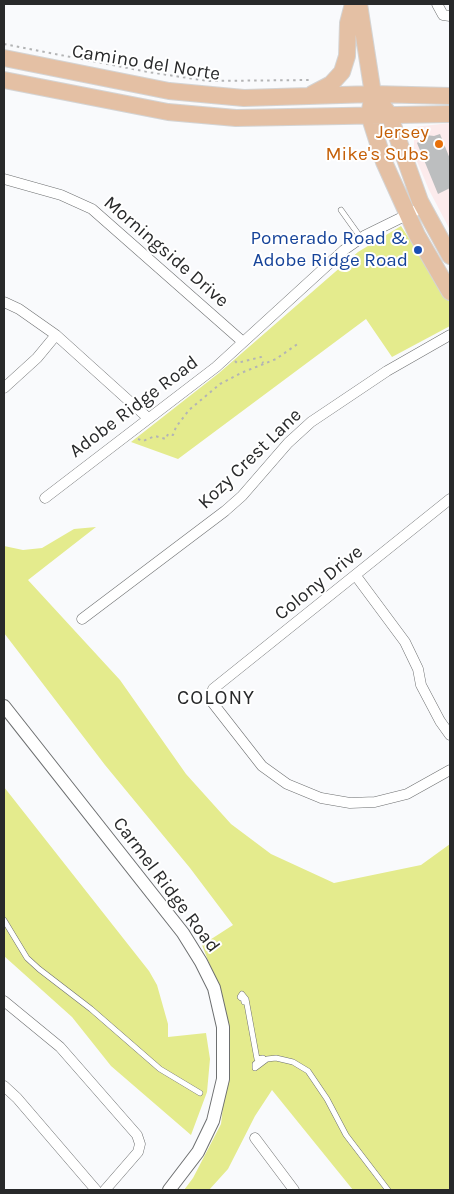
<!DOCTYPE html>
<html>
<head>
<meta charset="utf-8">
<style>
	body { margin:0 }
	#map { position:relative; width:454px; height:1194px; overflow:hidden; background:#f9fafc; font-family:Karla,sans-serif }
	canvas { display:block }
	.frame { position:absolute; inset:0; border:5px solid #28292a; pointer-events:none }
</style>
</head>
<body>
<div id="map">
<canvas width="454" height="1194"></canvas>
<div class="frame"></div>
</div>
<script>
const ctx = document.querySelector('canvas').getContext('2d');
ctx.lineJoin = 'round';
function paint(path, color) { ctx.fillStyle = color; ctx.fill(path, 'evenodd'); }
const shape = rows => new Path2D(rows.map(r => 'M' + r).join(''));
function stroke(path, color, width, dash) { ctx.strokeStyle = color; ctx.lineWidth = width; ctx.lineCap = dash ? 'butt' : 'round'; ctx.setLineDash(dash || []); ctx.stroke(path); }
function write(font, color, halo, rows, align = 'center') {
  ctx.font = font + ' Karla,sans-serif'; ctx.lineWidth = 4; ctx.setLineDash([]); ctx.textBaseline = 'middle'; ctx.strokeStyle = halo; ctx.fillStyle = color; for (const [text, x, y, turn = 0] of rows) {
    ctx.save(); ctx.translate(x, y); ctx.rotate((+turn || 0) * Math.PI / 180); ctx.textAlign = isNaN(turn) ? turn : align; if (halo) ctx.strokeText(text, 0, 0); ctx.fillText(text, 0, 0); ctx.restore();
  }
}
paint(shape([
	[450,123,450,230,429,190,414,154,414,127]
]), '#fcebec');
paint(shape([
	[401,226,450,302,450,326,392,357,366,319,178,459,131,442,219,373,358,252],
	[96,527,28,580,120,680,186,774,231,824,271,854,334,883,421,865,450,844,450,1190,353,1190,272,1090,255,1116,228,1169,209,1190,184,1190,193,1178,221,1124,229,1053,221,994,202,945,233,925,190,868,105,765,4,633,4,546,23,550,42,548,74,529],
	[4,787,149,971,157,985,168,1024,168,1037,206,1033,210,1059,207,1092,191,1135,111,1066,72,1017,4,956]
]), '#e4eb8d');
paint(shape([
	[440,134,450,159,450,188,438,194,417,143,426,135,434,136]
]), '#bcbebf');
const service = shape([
	[341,210,361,238],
	[4,920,27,958,39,969,91,1009,160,1069,200,1093],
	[244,1002,243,997,241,998,240,997,242,994,246,999,257,1059,263,1058,255,1064,255,1068,267,1059,276,1058,293,1062,308,1071,327,1099,346,1135,388,1190]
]);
const minor = shape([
	[437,4,443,15,450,16],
	[4,179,61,195,92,209,243,342],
	[4,302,19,309,56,335,148,418],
	[4,388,37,358,56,335],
	[45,498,216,367,344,250,364,236,423,207],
	[450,499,213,689,212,702,262,766,287,784,321,798,350,803,375,802,407,794,450,770],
	[356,576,405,642,418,669,421,685,440,721,450,735],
	[82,619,225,511,242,496,288,443,311,422,387,371,450,335],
	[4,1001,60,1047,137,1135,140,1144,138,1152,105,1190],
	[4,1086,17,1098,96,1190],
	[255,1138,294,1190]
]);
const tertiary = shape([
	[4,706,183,933,201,962,214,988,223,1027,223,1079,213,1121,198,1152,169,1190]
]);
const primary = shape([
	[359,4,373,94,369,115,384,162,417,235,450,292],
	[4,58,169,91,244,98,373,94,450,96],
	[4,80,168,112,236,118,450,114],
	[312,94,331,84,342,72,347,56,348,23,353,4],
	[383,106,389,114,420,201,450,256]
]);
stroke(service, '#6d6f70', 6);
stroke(minor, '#6d6f70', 11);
stroke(tertiary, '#6d6f70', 14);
stroke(primary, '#d4d4d4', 18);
stroke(shape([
	[4,44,148,72,208,81,312,80],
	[235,361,237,363,261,357,263,363],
	[138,439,143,441,155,436,166,439,168,434,173,435,176,427,189,410,220,384,241,373,276,359,299,343]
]), '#b3b4b5', 2, [2.5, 4]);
stroke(service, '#fff', 5);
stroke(minor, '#fff', 10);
stroke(tertiary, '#fff', 12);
stroke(primary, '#e4c0a4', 16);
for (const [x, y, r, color] of [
	[439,144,5,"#e8710a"],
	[418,250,5,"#1a4fb4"]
]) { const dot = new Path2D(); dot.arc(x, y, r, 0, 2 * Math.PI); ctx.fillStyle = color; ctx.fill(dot); stroke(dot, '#fff', 2); }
write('19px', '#28292a', '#fff', [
	["Camino del Norte",146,63,9],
	["Morningside Drive",166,252,41],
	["Adobe Ridge Road",134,407,-37],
	["Kozy Crest Lane",250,459,-44],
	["Colony Drive",319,583,-39],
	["Carmel Ridge Road",166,885,53]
]);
write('19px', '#c56008', '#fff', [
	["Jersey",429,133],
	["Mike's Subs",429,155]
], 'right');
write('19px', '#164399', '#fff', [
	["Pomerado Road &",408,239],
	["Adobe Ridge Road",408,261]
], 'right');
ctx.letterSpacing = '1px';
write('20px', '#28292a', '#fff', [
	["COLONY",216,698]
]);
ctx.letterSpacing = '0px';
</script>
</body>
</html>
